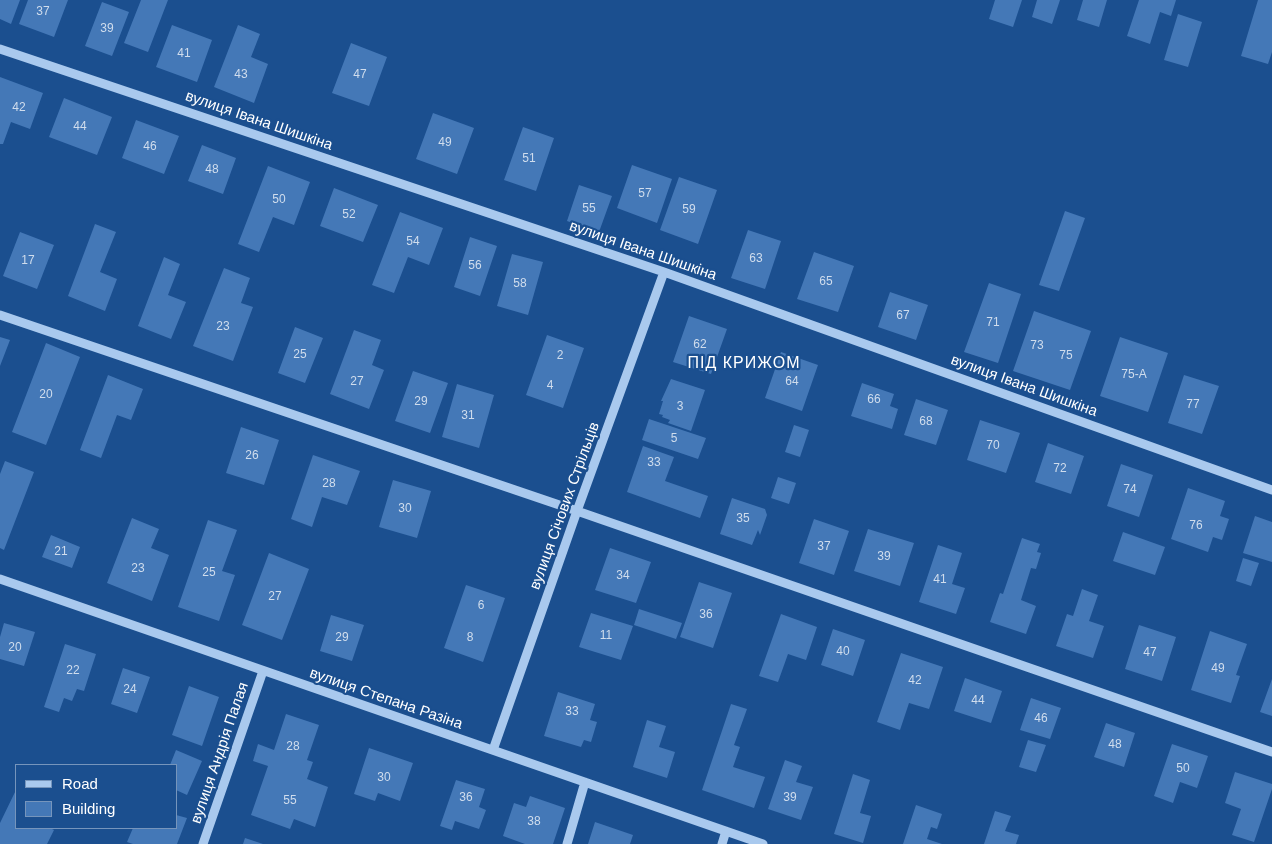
<!DOCTYPE html>
<html>
<head>
<meta charset="utf-8">
<style>
	body { margin:0 }
	#map { position:relative; width:1272px; height:844px; overflow:hidden; background:#1b4f8f; font-family:Helvetica,sans-serif }
	canvas { display:block }
	.legend { position:absolute; left:15px; top:764px; width:162px; height:65px; box-sizing:border-box; background:#1b4f8f; border:1px solid #7695bc; margin:0; padding:6px 9px; list-style:none; font-size:15px; color:#fff }
	.legend li { display:flex; align-items:center; gap:10px; height:25px }
	.legend b { width:25px; border:1px solid #7695bc }
</style>
</head>
<body>
<div id="map">
<canvas width="1272" height="844"></canvas>
<ul class="legend">
<li><b style="height:6px;background:#a9c9ee"></b>Road</li>
<li><b style="height:14px;background:#4478b7"></b>Building</li>
</ul>
</div>
<script>
const ctx = document.querySelector('canvas').getContext('2d');
ctx.lineJoin = 'round';
function paint(path, color) { ctx.fillStyle = color; ctx.fill(path, 'evenodd'); }
const shape = rows => new Path2D(rows.map(r => 'M' + r).join(''));
function stroke(path, color, width, dash) { ctx.strokeStyle = color; ctx.lineWidth = width; ctx.lineCap = dash ? 'butt' : 'round'; ctx.setLineDash(dash || []); ctx.stroke(path); }
function write(font, color, halo, rows, align = 'center') {
  ctx.font = font + ' Helvetica,sans-serif'; ctx.lineWidth = 4.5; ctx.setLineDash([]); ctx.textBaseline = 'middle'; ctx.strokeStyle = halo; ctx.fillStyle = color; for (const [text, x, y, turn = 0] of rows) {
    ctx.save(); ctx.translate(x, y); ctx.rotate((+turn || 0) * Math.PI / 180); ctx.textAlign = isNaN(turn) ? turn : align; if (halo) ctx.strokeText(text, 0, 0); ctx.fillText(text, 0, 0); ctx.restore();
  }
}
paint(shape([
	[0,0,20,0,11,24,0,19],
	[28,0,68,0,54,37,19,24],
	[141,0,168,0,148,52,124,43],
	[995,0,1022,0,1013,27,989,19],
	[1037,0,1060,0,1052,24,1032,17],
	[1083,0,1107,0,1099,27,1077,20],
	[1139,0,1176,0,1171,16,1160,12,1150,44,1127,36],
	[1258,0,1272,0,1272,52,1268,64,1241,56],
	[102,2,129,12,112,56,85,46],
	[1178,14,1202,22,1188,67,1164,60],
	[172,25,212,40,197,82,156,67],
	[238,25,260,34,251,57,268,64,254,103,214,87],
	[351,43,387,57,369,106,332,93],
	[0,77,43,93,30,129,11,122,3,144,0,144],
	[64,98,112,117,97,155,49,137],
	[433,113,474,128,457,174,416,159],
	[136,120,179,136,164,174,122,158],
	[523,127,554,138,536,191,504,180],
	[202,145,236,158,223,194,188,181],
	[632,165,672,179,657,223,617,208],
	[268,166,310,182,294,225,273,217,259,252,238,244],
	[679,177,717,190,698,244,660,230],
	[579,185,612,196,599,232,567,221],
	[334,188,378,205,363,242,320,226],
	[1065,211,1085,218,1059,291,1039,285],
	[400,212,443,228,429,265,408,257,394,293,372,285],
	[95,224,116,232,100,272,117,279,105,311,68,296],
	[748,230,781,241,765,289,731,278],
	[20,232,54,245,37,289,3,276],
	[470,237,497,246,480,296,454,287],
	[814,252,854,266,838,312,797,299],
	[512,254,543,262,528,315,497,306],
	[164,257,180,264,168,295,186,302,171,339,138,326],
	[224,268,250,278,241,303,253,307,233,361,193,346],
	[989,283,1021,294,998,363,964,352],
	[890,292,928,305,916,340,878,327],
	[1034,311,1091,331,1070,390,1013,371],
	[689,316,727,329,711,374,673,362],
	[295,327,323,338,305,383,278,373],
	[354,330,381,340,372,365,384,370,369,409,330,394],
	[547,335,584,348,563,408,526,395],
	[0,337,10,340,0,366],
	[1120,337,1168,353,1148,412,1100,396],
	[46,343,80,357,46,445,12,432],
	[781,352,818,365,802,411,765,398],
	[413,371,448,383,430,433,395,421],
	[108,375,143,389,131,420,117,415,101,458,80,450],
	[1184,375,1219,386,1202,434,1168,423],
	[671,379,705,390,691,431,668,423,670,420,662,417,663,415,659,414,663,401,661,401],
	[862,383,894,394,890,406,898,409,892,429,851,416],
	[457,384,494,395,479,448,442,437],
	[916,399,948,410,936,445,904,435],
	[649,419,706,438,698,459,642,440],
	[980,420,1020,433,1006,473,967,460],
	[794,425,809,430,800,457,785,452],
	[241,427,279,440,264,485,226,473],
	[1048,443,1084,456,1071,494,1035,482],
	[643,446,674,457,665,481,708,496,700,518,627,492],
	[313,455,360,471,347,505,322,497,312,527,291,519],
	[5,461,34,472,4,550,0,548,0,474],
	[1121,464,1153,475,1139,517,1107,506],
	[778,477,796,483,789,504,771,498],
	[393,480,431,491,417,538,379,527],
	[1188,488,1225,501,1220,516,1229,519,1222,540,1213,537,1208,552,1171,539],
	[732,498,765,509,767,515,760,535,758,530,752,545,720,534],
	[1255,516,1272,522,1272,562,1243,553],
	[132,518,159,529,151,548,169,555,152,601,107,583],
	[814,519,849,531,834,575,799,563],
	[208,520,237,530,222,571,235,575,219,621,178,607],
	[868,529,914,543,900,586,854,571],
	[1123,532,1165,547,1155,575,1113,561],
	[51,535,80,547,72,568,42,557],
	[1022,538,1040,544,1037,552,1041,553,1036,569,1031,568,1021,600,1036,606,1026,634,990,622,1000,593,1003,594],
	[938,545,962,553,952,584,965,588,956,614,919,602],
	[610,548,651,562,636,603,595,590],
	[269,553,309,569,282,640,242,625],
	[1243,558,1259,563,1251,586,1236,581],
	[699,582,732,593,713,648,680,637],
	[466,585,505,598,483,662,444,648],
	[1082,589,1098,595,1089,621,1104,626,1093,658,1056,646,1067,614,1073,616],
	[639,609,682,623,676,639,634,625],
	[591,613,633,626,621,660,579,647],
	[781,614,817,627,806,660,788,654,778,682,759,676],
	[331,615,364,625,352,661,320,651],
	[4,623,35,632,24,666,0,659,0,637],
	[1139,625,1176,637,1162,681,1125,669],
	[833,629,865,640,853,676,821,665],
	[1210,631,1247,644,1236,675,1240,676,1231,703,1191,690],
	[65,644,96,654,84,691,77,689,72,701,64,698,59,712,44,707],
	[901,653,943,667,929,709,909,703,900,730,877,722],
	[123,668,150,677,137,713,111,704],
	[965,678,1002,691,991,723,954,711],
	[1272,679,1272,716,1260,712],
	[189,686,219,697,202,746,172,735],
	[558,692,595,704,590,720,597,722,591,742,584,740,581,747,544,736],
	[1031,698,1061,708,1050,739,1020,730],
	[731,704,747,709,734,745,740,747,733,767,765,777,754,808,702,790],
	[286,714,319,725,307,760,313,762,307,779,328,787,315,827,294,819,290,829,251,815,268,766,253,761,258,744,274,750],
	[647,720,666,726,659,747,675,752,667,778,633,767],
	[1106,723,1135,733,1124,767,1094,757],
	[1028,740,1046,745,1036,772,1019,767],
	[1172,744,1208,756,1197,788,1180,782,1173,803,1154,796],
	[369,748,413,763,400,801,378,793,375,801,354,794],
	[176,750,202,761,187,795,176,790,176,765,170,765],
	[785,760,802,766,796,782,813,787,801,820,768,809],
	[1235,772,1272,784,1272,789,1254,842,1232,835,1241,809,1225,803],
	[853,774,870,780,860,813,871,816,863,843,834,834],
	[456,780,485,789,479,807,486,810,479,829,455,821,452,830,440,826],
	[16,790,16,828,50,828,54,830,47,844,0,844,0,823],
	[530,796,565,808,553,844,525,844,503,836,514,803,526,807],
	[916,805,942,814,937,829,931,827,927,839,942,844,903,844],
	[995,811,1011,816,1005,831,1019,835,1016,844,984,844],
	[176,815,187,818,177,844,133,844,127,842,133,828,176,828],
	[595,822,633,835,630,844,588,844],
	[245,838,263,844,243,844]
]), '#4478b7');
stroke(shape([
	[0,49,664,272,1272,490],
	[0,315,577,511,1272,752],
	[0,579,763,844],
	[493,750,577,511,664,272],
	[203,844,263,671],
	[567,844,585,782],
	[722,844,726,831]
]), '#a9c9ee', 9);
write('12px', '#d0dded', null, [
	["37",43,12],
	["39",107,29],
	["41",184,54],
	["43",241,75],
	["47",360,75],
	["42",19,108],
	["44",80,127],
	["49",445,143],
	["46",150,147],
	["51",529,159],
	["48",212,170],
	["57",645,194],
	["50",279,200],
	["55",589,209],
	["59",689,210],
	["52",349,215],
	["54",413,242],
	["63",756,259],
	["17",28,261],
	["56",475,266],
	["65",826,282],
	["58",520,284],
	["67",903,316],
	["71",993,323],
	["23",223,327],
	["62",700,345],
	["73",1037,346],
	["25",300,355],
	["2",560,356],
	["75",1066,356],
	["75-А",1134,375],
	["27",357,382],
	["64",792,382],
	["4",550,386],
	["20",46,395],
	["66",874,400],
	["29",421,402],
	["77",1193,405],
	["3",680,407],
	["31",468,416],
	["68",926,422],
	["5",674,439],
	["70",993,446],
	["26",252,456],
	["33",654,463],
	["72",1060,469],
	["28",329,484],
	["74",1130,490],
	["30",405,509],
	["35",743,519],
	["76",1196,526],
	["37",824,547],
	["21",61,552],
	["39",884,557],
	["23",138,569],
	["25",209,573],
	["34",623,576],
	["41",940,580],
	["27",275,597],
	["6",481,606],
	["36",706,615],
	["11",606,636],
	["29",342,638],
	["8",470,638],
	["20",15,648],
	["40",843,652],
	["47",1150,653],
	["49",1218,669],
	["22",73,671],
	["42",915,681],
	["24",130,690],
	["44",978,701],
	["33",572,712],
	["46",1041,719],
	["48",1115,745],
	["28",293,747],
	["50",1183,769],
	["30",384,778],
	["36",466,798],
	["39",790,798],
	["55",290,801],
	["38",534,822]
]);
write('15px', '#fff', '#1b4f8f', [
	["вулиця Івана Шишкіна",259,121,19],
	["вулиця Івана Шишкіна",643,251,19],
	["вулиця Івана Шишкіна",1024,386,20],
	["вулиця Січових Стрільців",565,506,-70],
	["вулиця Степана Разіна",386,699,19],
	["вулиця Андрія Палая",220,753,-71]
]);
ctx.letterSpacing = '1px';
write('16px', '#fff', '#1b4f8f', [
	["ПІД КРИЖОМ",744,364]
]);
ctx.letterSpacing = '0px';
</script>
</body>
</html>
